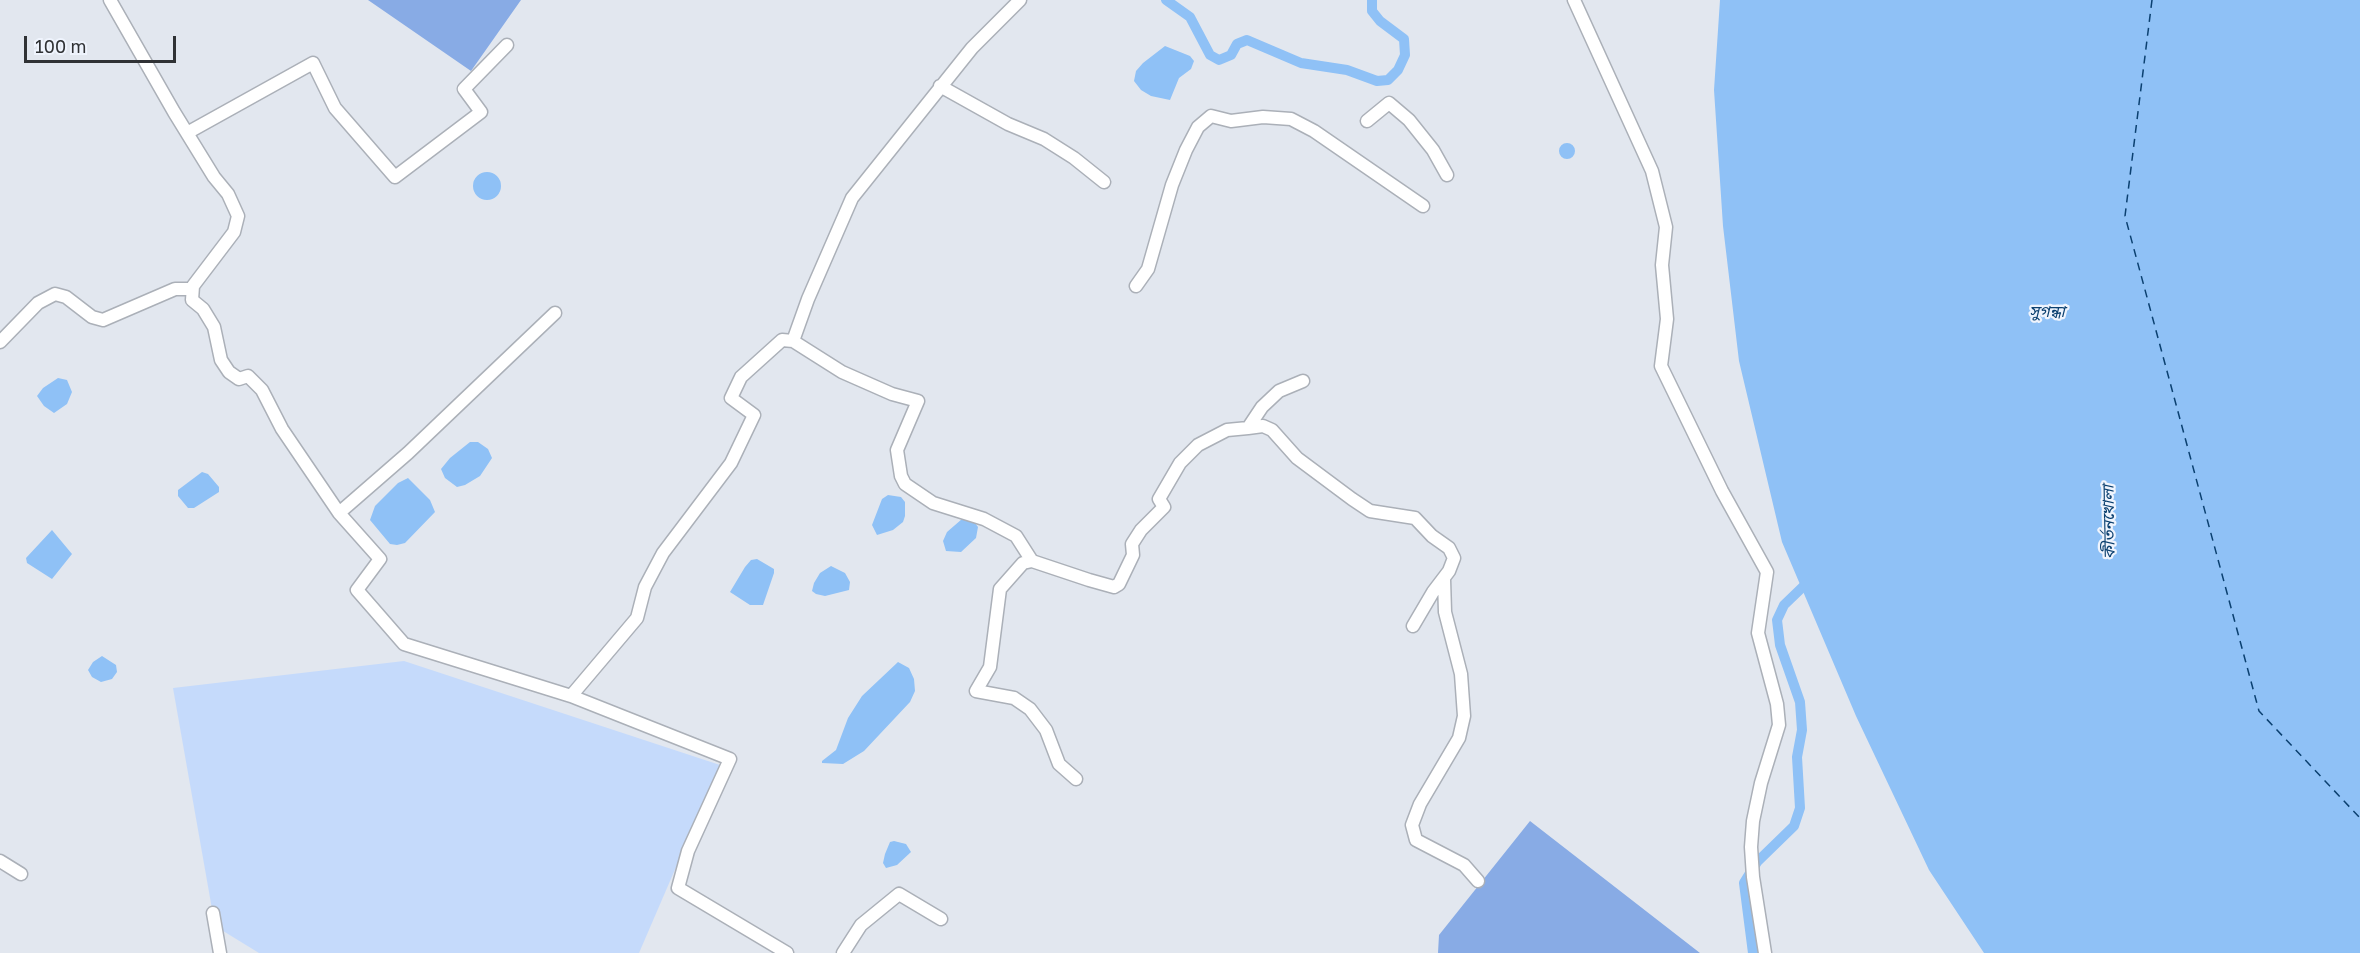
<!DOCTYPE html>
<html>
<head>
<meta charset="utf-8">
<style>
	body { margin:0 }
	#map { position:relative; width:2360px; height:953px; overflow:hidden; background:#e2e7ef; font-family:"Golos Text",sans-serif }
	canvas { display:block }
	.scale { position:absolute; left:24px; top:36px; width:152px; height:27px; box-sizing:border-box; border:3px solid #303235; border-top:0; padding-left:8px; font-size:18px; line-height:21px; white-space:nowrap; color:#303235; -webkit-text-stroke:4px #eff4fd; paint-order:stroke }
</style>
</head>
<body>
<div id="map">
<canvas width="2360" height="953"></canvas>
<div class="scale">100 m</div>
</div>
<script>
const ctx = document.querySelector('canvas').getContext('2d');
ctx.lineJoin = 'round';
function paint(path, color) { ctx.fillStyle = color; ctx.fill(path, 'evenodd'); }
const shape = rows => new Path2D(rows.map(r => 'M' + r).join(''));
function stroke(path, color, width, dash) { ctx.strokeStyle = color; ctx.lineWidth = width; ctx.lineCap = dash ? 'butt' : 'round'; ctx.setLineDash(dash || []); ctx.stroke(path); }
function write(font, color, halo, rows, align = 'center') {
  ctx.font = font + ' "Golos Text","Noto Sans Bengali",sans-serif'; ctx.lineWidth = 4.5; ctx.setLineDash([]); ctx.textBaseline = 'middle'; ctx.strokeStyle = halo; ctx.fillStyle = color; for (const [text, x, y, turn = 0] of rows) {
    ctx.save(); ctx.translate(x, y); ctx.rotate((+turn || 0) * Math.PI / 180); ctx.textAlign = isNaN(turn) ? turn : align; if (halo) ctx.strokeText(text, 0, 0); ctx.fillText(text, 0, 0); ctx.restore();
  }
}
paint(shape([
	[404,661,720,765,639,953,259,953,215,926,173,688]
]), '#c5dafb');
paint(shape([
	[368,0,521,0,471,71],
	[1530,821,1700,953,1438,953,1439,935]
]), '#88abe5');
paint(shape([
	[1720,0,2360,0,2360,953,1984,953,1929,870,1856,716,1782,542,1739,361,1723,226,1714,90],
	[1165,46,1190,56,1194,61,1191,69,1179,78,1170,100,1151,96,1141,90,1134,81,1136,71,1143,63],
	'1559 151a8 8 0 1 1 16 0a8 8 0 1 1-16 0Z',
	'473 186a14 14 0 1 1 28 0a14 14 0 1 1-28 0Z',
	[58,378,67,380,72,392,67,404,54,413,44,406,37,396,43,388],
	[470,442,478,442,488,449,492,458,480,476,465,485,457,487,445,478,441,469,450,458],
	[202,472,208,474,219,487,219,492,194,508,188,508,178,496,178,490],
	[408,478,430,500,435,512,405,543,397,545,390,544,370,520,375,506,398,483],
	[888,495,901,497,905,502,905,516,903,522,893,530,877,535,872,525,882,499],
	[962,519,972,519,978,527,976,538,961,552,946,551,943,541,947,532],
	[52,530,72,554,52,579,27,563,26,558],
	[757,559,774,569,774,573,763,605,750,605,730,592,745,567,751,560],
	[831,566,845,573,850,582,849,590,825,596,816,594,812,591,814,583,820,573],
	[102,656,116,665,117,672,112,679,101,682,92,677,88,670,93,662],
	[898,662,909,668,914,679,915,691,910,702,864,751,843,764,822,763,822,761,836,750,848,718,862,696],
	[894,841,906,844,911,852,897,865,886,868,883,863,885,854,890,842]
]), '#8fc1f6');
stroke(shape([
	[1166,0,1190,17,1210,55,1219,60,1231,55,1237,44,1247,40,1301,63,1347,70,1377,81,1388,80,1398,70,1405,55,1404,39,1380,21,1372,11,1372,0],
	[1753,953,1744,883,1757,862,1794,826,1800,808,1797,757,1802,730,1800,702,1780,645,1777,620,1784,605,1811,579]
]), '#8fc1f6', 10);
stroke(shape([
	[2152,0,2125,216,2259,711,2360,818]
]), '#0b4070', 1.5, [8, 6]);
const minor = shape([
	[110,0,174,112,214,177,228,194,238,216,234,232,193,286,192,300,203,309,214,327,221,360,229,372,239,379,248,376,262,390,282,429,339,513],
	[1020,0,972,48,852,198,808,299,793,341,842,372,892,394,918,401,897,450,901,476,905,484,933,503,984,519,1016,536,1032,561],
	[1574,0,1652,171,1666,227,1662,265,1667,319,1661,366,1722,491,1767,572,1758,633,1777,704,1779,725,1761,783,1753,821,1751,847,1753,877,1765,953],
	[940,86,1008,124,1044,139,1074,158,1104,182],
	[1367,121,1389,103,1409,120,1433,150,1447,175],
	[187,133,313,63,335,108,395,177,481,112,464,89,507,45],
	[1136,286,1148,269,1172,185,1186,150,1198,127,1211,116,1231,121,1263,117,1291,119,1314,131,1423,206],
	[555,313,408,453,339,513,380,559,357,590,404,644,571,696],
	[0,342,38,303,55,294,66,297,92,317,103,320,175,289,192,289],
	[1248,428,1263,426,1272,430,1297,458,1352,499,1370,511,1415,518,1432,536,1449,548,1454,558,1449,571,1433,592,1413,626],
	[1444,579,1445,612,1461,674,1464,716,1459,738,1420,804,1412,825,1416,840,1464,865,1478,881],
	[1076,779,1059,764,1046,730,1030,709,1014,698,976,691,990,667,1000,589,1023,563,1032,561,1089,580,1114,587,1119,584,1133,555,1132,544,1141,530,1164,507,1159,499,1180,463,1198,445,1227,430,1248,428,1262,407,1279,391,1303,381],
	[0,861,21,874],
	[213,913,220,953],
	[787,953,678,888,688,851,730,759,571,696,637,618,645,587,663,553,731,463,754,415,731,398,741,377,782,340,793,341],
	[843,953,861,925,899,894,941,919]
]);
stroke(minor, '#abb0b8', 15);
stroke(minor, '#fff', 12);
write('italic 16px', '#0b4070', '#eff4fd', [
	["সুগন্ধা",2047,312],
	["কীর্তনখোলা",2109,522,-91]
]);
</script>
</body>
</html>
